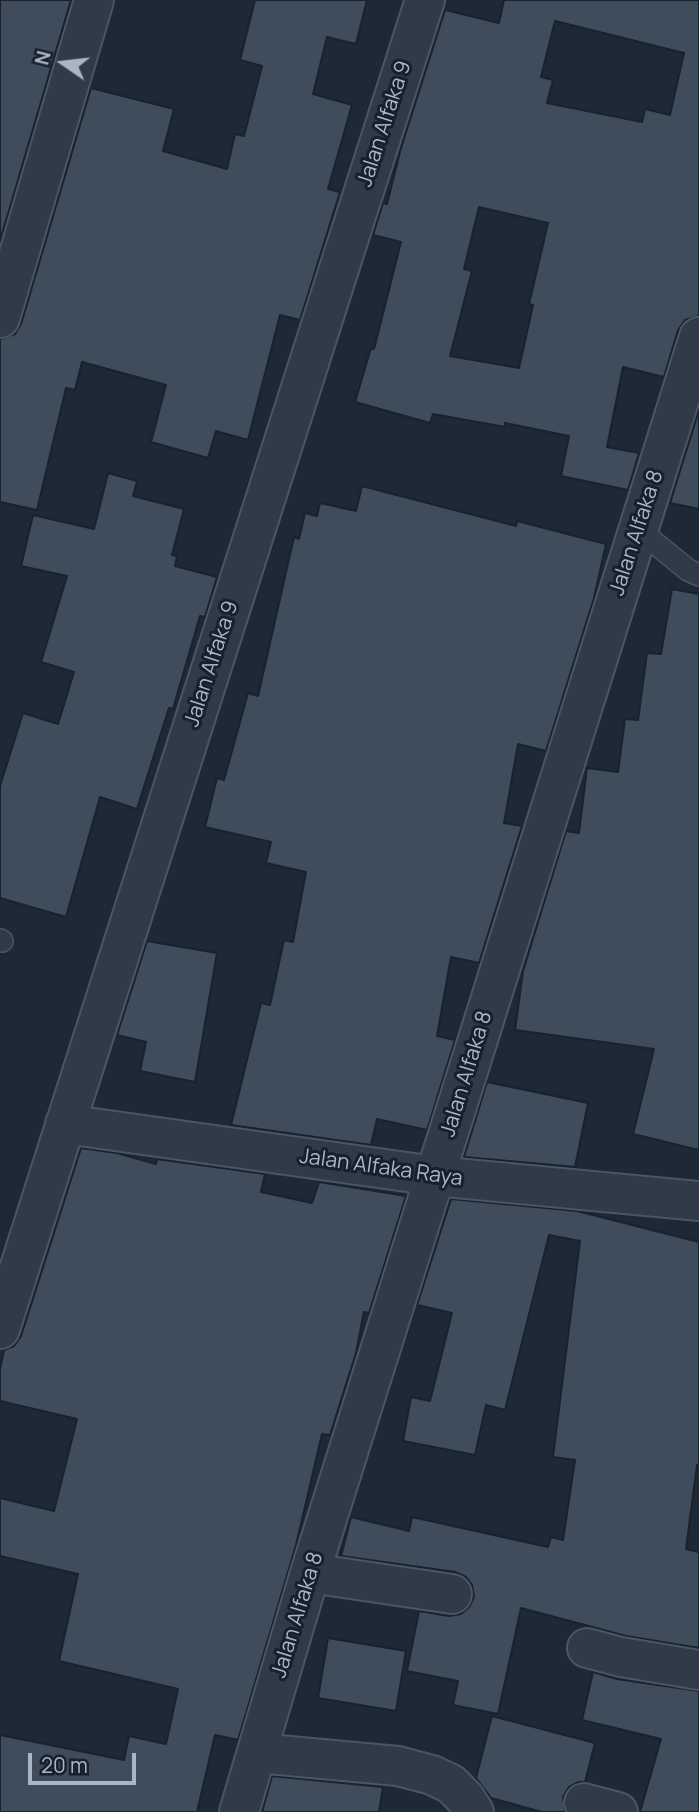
<!DOCTYPE html>
<html>
<head>
<meta charset="utf-8">
<style>
	body { margin:0 }
	#map { position:relative; width:699px; height:1812px; overflow:hidden; background:#1e2936; font-family:Manrope,sans-serif }
	canvas { display:block }
	.north { position:absolute; left:28px; top:28px; width:70px; height:70px; -webkit-text-stroke:5px #17202b; paint-order:stroke; rotate:284deg; font-size:19px; font-weight:700; line-height:28px; text-align:center; color:#abb6c4 }
	.north::after { content:''; display:block; margin:auto; width:24px; height:32px; background:#abb6c4; clip-path:polygon(50% 0,100% 100%,50% 72%,0 100%) }
	.scale { position:absolute; left:28px; top:1753px; width:108px; height:32px; box-sizing:border-box; border:4px solid #abb6c4; border-top:0; padding-left:9px; font-size:21px; line-height:24px; white-space:nowrap; color:#abb6c4; -webkit-text-stroke:5px #17202b; paint-order:stroke }
</style>
</head>
<body>
<div id="map">
<canvas width="699" height="1812"></canvas>
<div class="north">N</div>
<div class="scale">20 m</div>
</div>
<script>
const ctx = document.querySelector('canvas').getContext('2d');
ctx.lineJoin = 'round';
function paint(path, color) { ctx.fillStyle = color; ctx.fill(path, 'evenodd'); }
const shape = rows => new Path2D(rows.map(r => 'M' + r).join(''));
function stroke(path, color, width, dash) { ctx.strokeStyle = color; ctx.lineWidth = width; ctx.lineCap = dash ? 'butt' : 'round'; ctx.setLineDash(dash || []); ctx.stroke(path); }
function write(font, color, halo, rows, align = 'center') {
  ctx.font = font + ' Manrope,sans-serif'; ctx.lineWidth = 6; ctx.setLineDash([]); ctx.textBaseline = 'middle'; ctx.strokeStyle = halo; ctx.fillStyle = color; for (const [text, x, y, turn = 0] of rows) {
    ctx.save(); ctx.translate(x, y); ctx.rotate((+turn || 0) * Math.PI / 180); ctx.textAlign = isNaN(turn) ? turn : align; if (halo) ctx.strokeText(text, 0, 0); ctx.fillText(text, 0, 0); ctx.restore();
  }
}
const building = shape([
	[0,0,71,0,0,241,0,0],
	[255,0,367,0,356,44,327,37,313,94,352,105,328,189,340,192,300,320,280,315,248,440,216,431,208,458,151,442,166,385,82,362,75,390,66,388,37,510,0,502,0,339,15,334,21,324,91,88,174,109,163,151,227,169,235,134,244,136,262,66,240,60,255,0],
	[504,0,699,0,699,316,685,320,678,330,664,377,623,367,607,447,639,453,628,490,561,476,569,436,505,423,505,427,433,414,430,423,355,402,371,348,374,349,401,242,373,235,383,203,387,204,401,148,445,10,499,23,504,0],
	[555,21,684,53,670,115,645,109,642,122,547,103,553,80,541,77,555,21],
	[479,207,548,223,529,304,533,305,519,368,450,356,472,271,464,269,479,207],
	[699,410,699,509,670,503,699,410],
	[108,473,137,481,133,496,184,509,172,555,177,556,175,566,217,577,205,617,200,616,173,709,169,708,137,809,100,797,66,917,0,898,0,786,23,713,58,724,74,672,41,662,67,576,21,566,33,515,94,529,108,473],
	[362,486,516,526,517,521,606,544,594,598,546,751,518,744,504,823,522,826,479,963,451,957,437,1036,455,1040,427,1130,377,1119,371,1145,231,1125,261,1003,270,1005,284,940,293,942,306,872,266,863,271,842,205,827,217,778,224,780,248,693,258,696,294,537,299,539,305,513,317,516,320,503,356,511,362,486],
	[672,589,699,594,699,1150,633,1134,654,1049,515,1030,523,971,566,831,579,833,587,768,618,772,625,719,638,720,647,653,661,654,672,589],
	[147,941,217,953,195,1082,140,1071,146,1042,117,1035,147,941],
	[487,1082,588,1103,575,1167,464,1157,487,1082],
	[81,1148,117,1153,156,1164,157,1159,265,1174,261,1192,312,1203,319,1182,406,1196,369,1313,364,1312,356,1353,330,1435,322,1434,296,1545,238,1740,215,1735,197,1812,0,1812,0,1735,124,1760,129,1736,166,1744,178,1689,59,1661,78,1574,0,1556,0,1498,54,1511,77,1419,0,1401,0,1369,4,1350,14,1346,21,1336,81,1148],
	[451,1199,577,1211,699,1242,699,1466,697,1465,686,1549,699,1552,699,1648,626,1636,521,1608,498,1714,453,1705,458,1681,407,1671,419,1611,449,1616,461,1614,469,1607,474,1597,472,1585,466,1577,455,1572,341,1556,351,1517,409,1531,412,1517,548,1547,551,1537,563,1540,575,1460,553,1457,580,1241,549,1235,505,1410,486,1405,475,1455,403,1441,411,1397,430,1401,452,1313,417,1305,451,1199],
	[328,1638,406,1651,396,1711,318,1698,328,1638],
	[593,1672,617,1679,699,1691,699,1812,640,1812,661,1739,582,1720,593,1672],
	[492,1716,595,1743,585,1782,578,1782,569,1787,563,1797,565,1812,542,1812,491,1798,476,1778,492,1716],
	[272,1776,383,1787,379,1812,262,1812,272,1776]
]);
paint(building, '#3e4c5b');
stroke(building, '#19222d', 2);
const service = shape([
	[637,535,650,539,688,570,699,575],
	[0,940,2,941]
]);
const minor = shape([
	[0,318,94,0],
	[65,1124,435,1176,699,1201],
	[0,1329,425,0],
	[310,1573,452,1594],
	[587,1648,621,1657,699,1670],
	[257,1753,398,1766,432,1775,451,1784,465,1798,474,1812],
	[584,1803,618,1812],
	[239,1812,310,1573,699,337]
]);
stroke(service, '#4c5662', 24);
stroke(minor, '#4c5662', 42);
stroke(service, '#313b47', 21);
stroke(minor, '#313b47', 38);
write('21px', '#abb6c4', '#17202b', [
	["Jalan Alfaka 9",385,124,-72],
	["Jalan Alfaka 8",637,533,-72],
	["Jalan Alfaka 9",212,664,-72],
	["Jalan Alfaka 8",467,1074,-73],
	["Jalan Alfaka Raya",381,1168,8],
	["Jalan Alfaka 8",298,1615,-73]
]);
</script>
</body>
</html>
